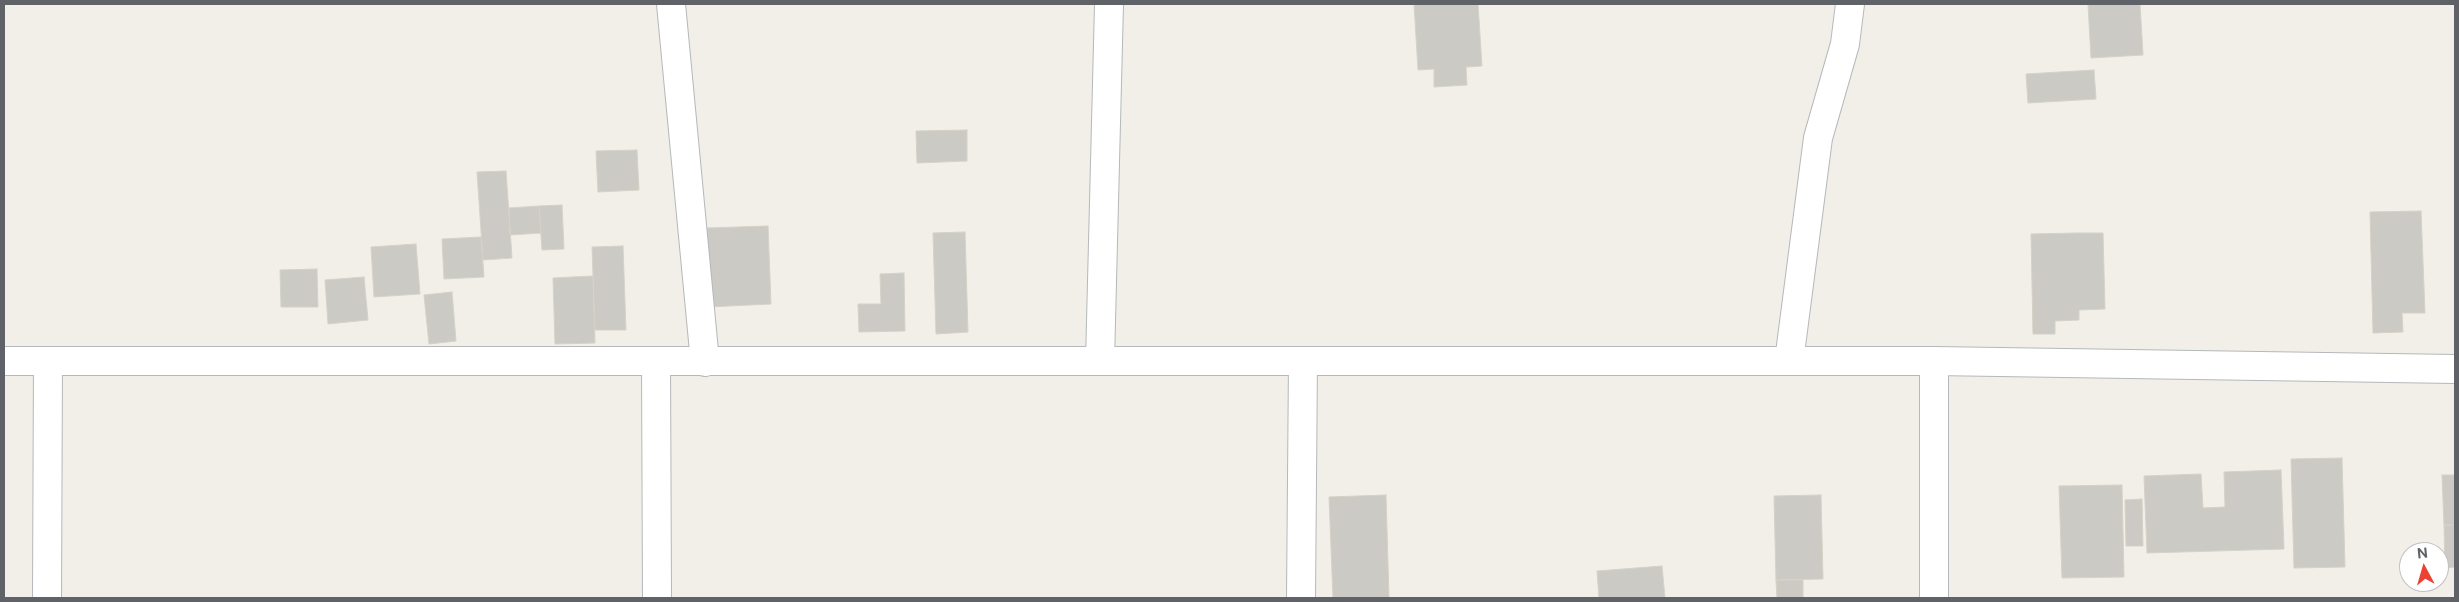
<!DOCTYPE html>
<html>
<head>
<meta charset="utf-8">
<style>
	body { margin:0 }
	#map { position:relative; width:2459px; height:602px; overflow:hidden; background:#f1efe8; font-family:"Public Sans",sans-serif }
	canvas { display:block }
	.frame { position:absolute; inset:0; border:5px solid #5f6368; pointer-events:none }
	.north { position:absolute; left:2399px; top:542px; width:50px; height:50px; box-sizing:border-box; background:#fff; border:1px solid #bfc1c3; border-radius:50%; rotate:354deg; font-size:14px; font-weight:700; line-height:20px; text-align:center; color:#5f6368 }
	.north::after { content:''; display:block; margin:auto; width:18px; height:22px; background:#ea4335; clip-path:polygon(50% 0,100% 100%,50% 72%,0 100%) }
</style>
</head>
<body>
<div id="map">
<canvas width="2459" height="602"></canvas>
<div class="frame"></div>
<div class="north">N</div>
</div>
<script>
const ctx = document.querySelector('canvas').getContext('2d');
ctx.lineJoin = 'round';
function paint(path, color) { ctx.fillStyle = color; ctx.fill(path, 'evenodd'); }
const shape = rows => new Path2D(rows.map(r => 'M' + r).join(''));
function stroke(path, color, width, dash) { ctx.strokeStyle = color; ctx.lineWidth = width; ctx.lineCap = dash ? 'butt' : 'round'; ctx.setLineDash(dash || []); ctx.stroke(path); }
const building = shape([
	[1414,4,1478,4,1482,66,1466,67,1467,85,1434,87,1434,69,1418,70,1414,4],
	[2088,4,2140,4,2143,55,2091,58,2088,4],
	[2094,70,2096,99,2028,103,2026,74,2094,70],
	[967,130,967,161,917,163,916,131,967,130],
	[637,150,639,190,598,192,596,151,637,150],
	[506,171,512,258,483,260,477,172,506,171],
	[562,205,564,249,542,250,539,206,562,205],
	[539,206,541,233,510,235,509,208,539,206],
	[2421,211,2425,313,2402,313,2403,332,2373,333,2370,212,2421,211],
	[768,226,771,304,709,307,707,228,768,226],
	[965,232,968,332,936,334,933,233,965,232],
	[2077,233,2103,233,2105,309,2079,310,2079,320,2055,321,2055,334,2033,334,2031,234,2077,233],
	[481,237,484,277,444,279,442,239,481,237],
	[416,244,420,294,374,297,371,247,416,244],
	[623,246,626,330,595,330,592,247,623,246],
	[317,269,318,307,281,307,280,270,317,269],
	[904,273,905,331,859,332,858,304,881,304,880,274,904,273],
	[593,276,595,343,555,344,553,278,593,276],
	[364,277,368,320,328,324,325,280,364,277],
	[452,292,456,341,429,344,424,295,452,292],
	[2342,458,2345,567,2294,568,2291,459,2342,458],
	[2281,470,2284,549,2147,553,2144,476,2201,474,2203,508,2225,507,2224,472,2281,470],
	[2442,475,2455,475,2455,525,2444,525,2442,475],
	[2122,485,2124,577,2062,578,2059,486,2122,485],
	[1386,495,1389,598,1333,598,1329,497,1386,495],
	[1821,495,1823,579,1776,580,1774,496,1821,495],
	[2142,499,2143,546,2126,546,2125,500,2142,499],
	[2444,525,2455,525,2455,567,2445,568,2444,525],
	[1662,566,1665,598,1599,598,1597,571,1662,566],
	[1776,580,1803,580,1803,598,1777,598,1776,580]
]);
paint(building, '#cccac5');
stroke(building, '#d6d1c6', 1);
const minor = shape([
	[671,4,705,362],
	[4,361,1934,361,2455,369],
	[1100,361,1109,4],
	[1789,361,1818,138,1845,44,1850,4],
	[1934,361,1934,598],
	[656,362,657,598],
	[47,598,48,361],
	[1301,598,1303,361]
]);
stroke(minor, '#b5b8bc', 30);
stroke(minor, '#fff', 28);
</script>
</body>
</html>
